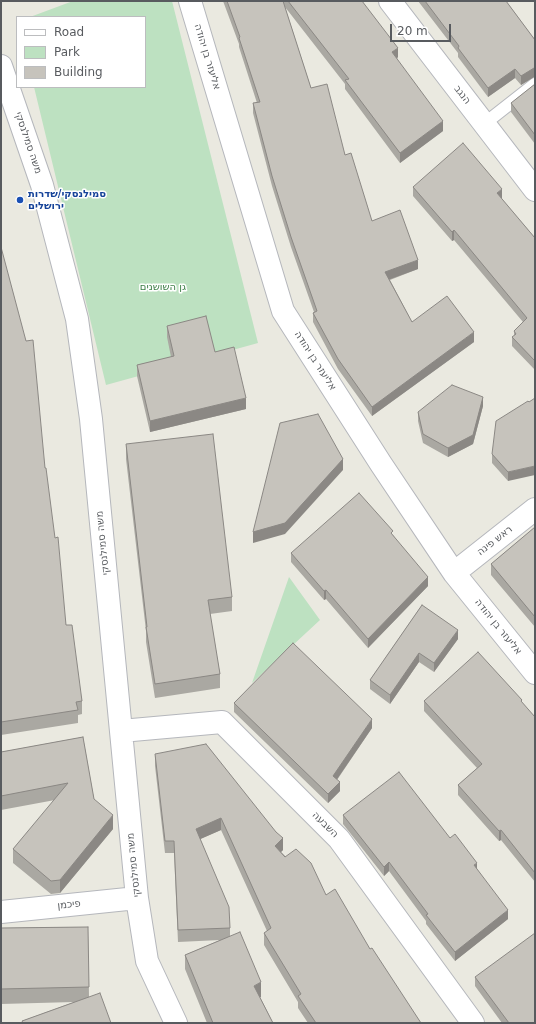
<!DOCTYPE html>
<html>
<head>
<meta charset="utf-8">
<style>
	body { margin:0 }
	#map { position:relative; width:536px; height:1024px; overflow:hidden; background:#eae9e0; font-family:"DejaVu Sans",sans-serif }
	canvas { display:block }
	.frame { position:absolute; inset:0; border:2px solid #585b5f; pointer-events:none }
	.legend { position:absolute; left:16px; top:16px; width:130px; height:72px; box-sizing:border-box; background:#fff; border:1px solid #bcbdbf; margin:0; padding:5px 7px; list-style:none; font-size:12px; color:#585b5f }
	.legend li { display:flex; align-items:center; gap:8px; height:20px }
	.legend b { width:20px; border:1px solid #bcbdbf }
	.scale { position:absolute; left:390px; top:24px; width:61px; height:18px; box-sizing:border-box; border:2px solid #585b5f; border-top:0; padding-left:5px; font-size:12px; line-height:14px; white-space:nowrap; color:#585b5f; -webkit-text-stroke:3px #fff; paint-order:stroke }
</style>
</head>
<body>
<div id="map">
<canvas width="536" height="1024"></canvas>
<div class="frame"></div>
<ul class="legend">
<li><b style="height:5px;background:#fff"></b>Road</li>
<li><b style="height:11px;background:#bde1c1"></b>Park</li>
<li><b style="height:11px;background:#c6c3bc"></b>Building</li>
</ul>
<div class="scale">20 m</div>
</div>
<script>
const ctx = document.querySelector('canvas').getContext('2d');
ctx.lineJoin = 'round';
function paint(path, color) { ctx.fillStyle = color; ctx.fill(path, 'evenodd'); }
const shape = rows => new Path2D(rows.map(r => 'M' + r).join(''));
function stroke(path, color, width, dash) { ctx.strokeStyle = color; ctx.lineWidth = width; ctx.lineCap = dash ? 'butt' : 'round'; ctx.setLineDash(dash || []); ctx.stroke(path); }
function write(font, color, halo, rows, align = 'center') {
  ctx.font = font + ' "DejaVu Sans",Heebo,sans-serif'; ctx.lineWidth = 3; ctx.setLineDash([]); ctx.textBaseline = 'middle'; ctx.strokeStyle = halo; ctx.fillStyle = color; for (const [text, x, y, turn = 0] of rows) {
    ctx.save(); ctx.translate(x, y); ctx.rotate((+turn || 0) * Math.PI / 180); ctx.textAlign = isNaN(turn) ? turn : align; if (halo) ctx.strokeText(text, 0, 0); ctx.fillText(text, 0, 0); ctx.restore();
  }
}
paint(shape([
	[73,1,172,1,258,343,106,385,34,87,145,87,145,17,30,17],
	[289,577,320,620,252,683]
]), '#bde1c1');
const service = shape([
	[484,124,535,84]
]);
const minor = shape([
	[190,1,283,311,381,464,454,573,535,673],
	[390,1,535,190],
	[1,66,42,185,77,319,91,419,137,898,147,961,176,1023],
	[454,573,535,509],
	[121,731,222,722,339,839,473,1023],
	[1,912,137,898]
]);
stroke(service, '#b5b7bc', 14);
stroke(minor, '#b5b7bc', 24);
stroke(service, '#fff', 12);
stroke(minor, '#fff', 22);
paint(shape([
	[223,1,362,1,398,57,397,59,443,131,400,163,345,89,345,84,285,7,311,88,345,155,372,221,418,269,390,280,412,322,474,342,372,416,338,369,313,322,313,313,314,312,291,247,272,186,253,113,253,103,257,103,239,47,239,44],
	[418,1,506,1,535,40,535,77,534,77,521,85,515,78,488,97,458,57,458,53],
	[535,84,535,144,511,112,511,103],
	[413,187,502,198,501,198,535,238,535,370,512,346,512,337,514,336,514,331,523,322,454,240,452,241,413,196],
	[1,247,45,468,66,625,82,701,82,714,78,715,78,723,1,735],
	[167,326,215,352,246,409,150,432,137,376,137,365,171,357,167,337],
	[528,401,508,481,492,463,492,454],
	[483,406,473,444,448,457,423,443,418,421,418,412],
	[126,444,232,597,232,611,210,614,220,674,220,688,155,698,146,642,146,631,126,459],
	[535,527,535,627,491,575,491,564],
	[393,535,428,586,368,648,326,599,324,600,291,562,291,553],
	[422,605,458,639,434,672,419,662,390,704,370,689,370,680],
	[424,701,522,703,535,717,535,882,501,840,499,841,458,795,458,785,477,768,424,711],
	[234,703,372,728,337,780,340,791,328,803,234,712],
	[83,737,94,799,113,829,60,893,51,894,13,863,13,849,55,800,1,810,1,752],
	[155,754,283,850,281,852,326,895,370,949,421,1023,308,1023,298,1008,298,1002,264,945,264,933,267,931,221,830,200,839,230,928,230,936,261,997,260,997,273,1023,207,1023,185,969,185,955,220,940,178,942,174,853,165,853,155,766],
	[343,815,450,838,477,869,508,919,455,961,426,924,426,921,389,871,384,876,343,824],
	[88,927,89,997,111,1023,22,1023,22,1021,74,1002,1,1004,1,928],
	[475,977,535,1023,502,1023,475,986]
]), '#aaa8a2');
paint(shape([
	[398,48,398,57,392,62,392,52],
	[534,68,534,77,521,85,521,76],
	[515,69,515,78,488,97,488,88],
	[443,121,443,131,400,163,400,153],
	[502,189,502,198,497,202,497,193],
	[454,230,454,240,452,241,452,232],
	[418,260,418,269,385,281,385,272],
	[474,332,474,342,372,416,372,407],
	[483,397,483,406,473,444,448,457,448,448],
	[246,398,246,409,150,432,150,421],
	[343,459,343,470,285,534,253,543,253,532],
	[535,466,535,475,508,481,508,472],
	[428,577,428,586,368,648,368,639],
	[326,590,326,599,324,600,324,591],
	[458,630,458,639,434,672,434,663],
	[419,653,419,662,390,704,390,695],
	[372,719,372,728,333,785,333,776],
	[340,782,340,791,328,803,328,794],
	[113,815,113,829,60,893,60,880],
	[221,818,221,830,196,841,196,829],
	[501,830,501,840,499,841,499,831],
	[283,838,283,850,275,858,275,846],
	[389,862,389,871,384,876,384,867],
	[477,863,477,872,474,865],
	[508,910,508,919,455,961,455,952],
	[261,982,261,997,254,1000,254,986]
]), '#8b8884');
const building = shape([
	[227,1,283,1,311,88,327,84,345,155,351,153,372,221,400,210,418,260,385,272,412,322,447,296,474,332,372,407,338,359,313,313,317,311,291,237,272,176,253,103,260,102,239,38,240,37,227,1],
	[288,1,362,1,398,48,392,52,443,121,400,153,345,80,349,79,288,1],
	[425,1,506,1,535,40,535,68,534,68,521,76,515,69,488,88,458,48,459,46,425,1],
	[535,84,535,135,511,103,535,84],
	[463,143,502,189,497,193,535,238,535,361,512,337,516,334,514,331,527,318,454,230,452,232,413,187,463,143],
	[1,247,26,341,33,340,45,468,46,468,55,538,58,537,66,625,72,625,82,701,76,702,78,710,1,722,1,247],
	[206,316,215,352,234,347,246,398,150,421,137,365,174,356,167,326,206,316],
	[452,385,483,397,473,435,448,448,423,434,418,412,452,385],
	[535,398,535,466,508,472,492,454,496,421,528,401,529,402,535,398],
	[318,414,343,459,285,523,253,532,280,423,318,414],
	[213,434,232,597,208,600,220,674,155,684,146,627,147,627,126,444,213,434],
	[359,493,393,531,391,533,428,577,368,639,326,590,324,591,291,553,359,493],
	[535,527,535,617,491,564,535,527],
	[422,605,458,630,434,663,419,653,390,695,370,680,422,605],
	[293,643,372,719,333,776,340,782,328,794,234,703,293,643],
	[478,652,522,700,521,701,535,717,535,873,501,830,499,831,458,785,482,764,424,701,478,652],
	[83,737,94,799,113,815,60,880,51,881,13,849,68,783,1,796,1,752,83,737],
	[206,744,276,832,283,838,275,846,285,857,296,849,311,863,326,895,335,889,370,949,372,948,421,1023,316,1023,298,996,301,994,264,933,271,928,221,818,196,829,229,907,230,928,178,930,174,841,165,841,155,754,206,744],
	[399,772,450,838,455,834,477,863,474,865,508,910,455,952,426,915,428,914,389,862,384,867,343,815,399,772],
	[88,927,89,987,1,989,1,928,88,927],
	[240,932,261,982,254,986,273,1023,213,1023,185,955,240,932],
	[535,933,535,1023,509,1023,475,977,535,933],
	[100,993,111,1023,23,1023,22,1021,100,993]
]);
paint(building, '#c6c3bc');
stroke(building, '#8b8884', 1);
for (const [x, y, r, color] of [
	[20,200,4,"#1a4fb4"]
]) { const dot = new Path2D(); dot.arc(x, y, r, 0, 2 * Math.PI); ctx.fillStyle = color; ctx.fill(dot); stroke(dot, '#fff', 1.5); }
write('10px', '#585b5f', '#fff', [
	["אליעזר בן יהודה",207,57,73],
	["הנגב",462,95,52],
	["משה סמילנסקי",28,143,71],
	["אליעזר בן יהודה",315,361,57],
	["ראש פינה",495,541,-38],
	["משה סמילנסקי",103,543,-96],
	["אליעזר בן יהודה",498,627,51],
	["השבעה",325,825,45],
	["משה סמילנסקי",134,865,-96],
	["פיכמן",69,905,-6]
]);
write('bold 10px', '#164399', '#fff', [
	["סמילנסקי/שדרות",28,194],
	["ירושלים",28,206]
], 'left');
write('10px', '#3a7d44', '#fff', [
	["גן השושנים",163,287]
]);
</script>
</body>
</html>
